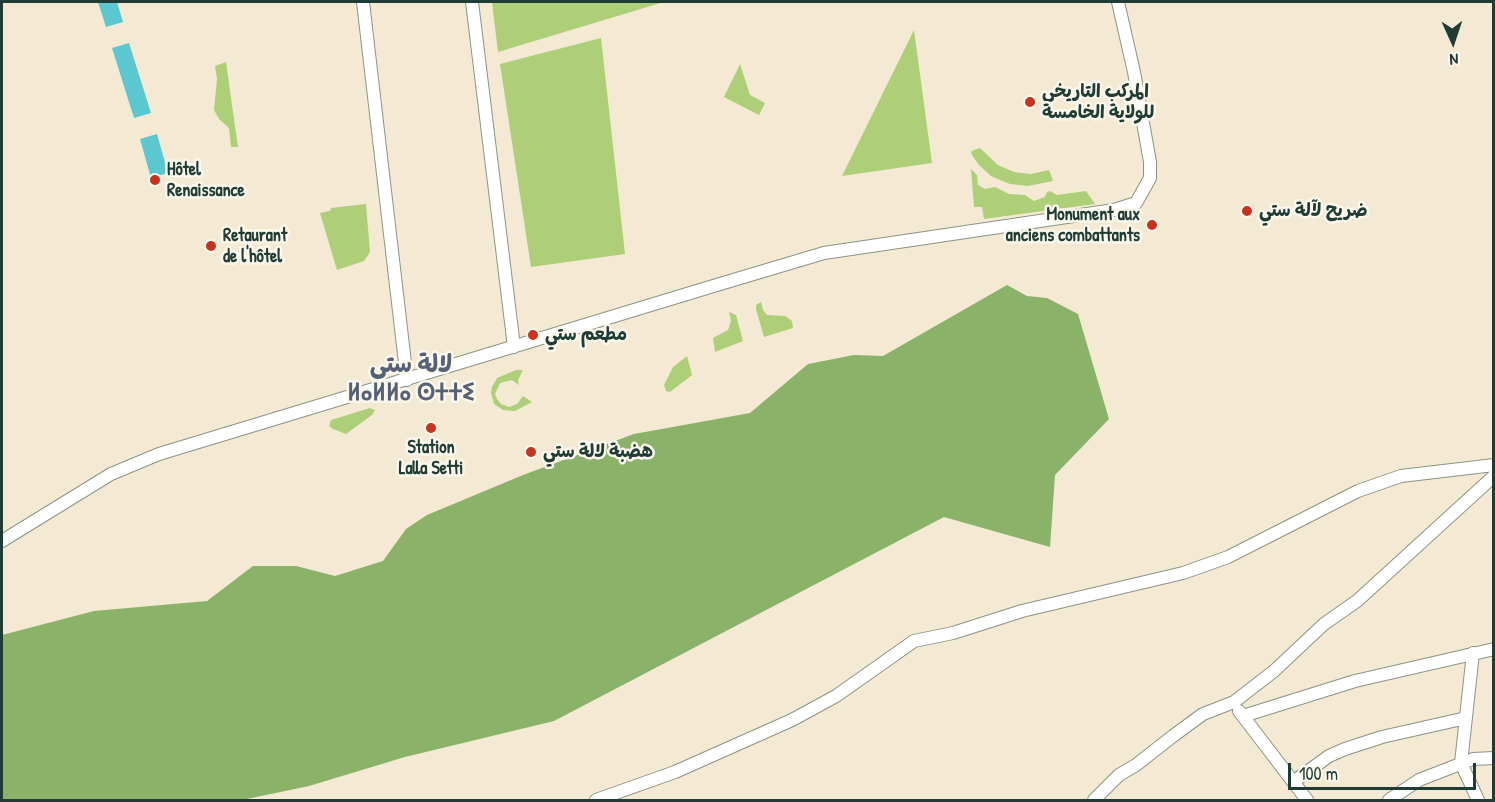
<!DOCTYPE html>
<html>
<head>
<meta charset="utf-8">
<style>
	body { margin:0 }
	#map { position:relative; width:1495px; height:802px; overflow:hidden; background:#f4ead3; font-family:"Patrick Hand",sans-serif }
	canvas { display:block }
	.frame { position:absolute; inset:0; border:3px solid #1f3d34; pointer-events:none }
	.north { position:absolute; left:1423px; top:12px; width:60px; height:60px; -webkit-text-stroke:4px #fbf7ec; paint-order:stroke; rotate:177deg; font-size:16px; font-weight:700; line-height:24px; text-align:center; color:#1f3d34 }
	.north::after { content:''; display:block; margin:auto; width:21px; height:27px; background:#1f3d34; clip-path:polygon(50% 0,100% 100%,50% 72%,0 100%) }
	.scale { position:absolute; left:1288px; top:763px; width:188px; height:27px; box-sizing:border-box; border:3px solid #1f3d34; border-top:0; padding-left:8px; font-size:18px; line-height:21px; white-space:nowrap; color:#1f3d34; -webkit-text-stroke:4px #fbf7ec; paint-order:stroke }
</style>
</head>
<body>
<div id="map">
<canvas width="1495" height="802"></canvas>
<div class="frame"></div>
<div class="north">N</div>
<div class="scale">100 m</div>
</div>
<script>
const ctx = document.querySelector('canvas').getContext('2d');
ctx.lineJoin = 'round';
function paint(path, color) { ctx.fillStyle = color; ctx.fill(path, 'evenodd'); }
const shape = rows => new Path2D(rows.map(r => 'M' + r).join(''));
function stroke(path, color, width, dash) { ctx.strokeStyle = color; ctx.lineWidth = width; ctx.lineCap = dash ? 'butt' : 'round'; ctx.setLineDash(dash || []); ctx.stroke(path); }
function write(font, color, halo, rows, align = 'center') {
  ctx.font = font + ' "Patrick Hand","Playpen Sans Arabic","Noto Sans Tifinagh",sans-serif'; ctx.lineWidth = 5; ctx.setLineDash([]); ctx.textBaseline = 'middle'; ctx.strokeStyle = halo; ctx.fillStyle = color; for (const [text, x, y, turn = 0] of rows) {
    ctx.save(); ctx.translate(x, y); ctx.rotate((+turn || 0) * Math.PI / 180); ctx.textAlign = isNaN(turn) ? turn : align; if (halo) ctx.strokeText(text, 0, 0); ctx.fillText(text, 0, 0); ctx.restore();
  }
}
paint(shape([
	[492,2,664,2,498,52],
	[914,30,932,163,842,176],
	[601,38,625,254,531,267,500,64],
	[226,62,232,105,238,147,231,147,229,128,219,119,214,110,217,79,215,66],
	[740,64,750,95,765,103,759,115,724,97],
	[980,148,998,165,1014,172,1031,174,1049,170,1053,181,1028,186,1010,184,1000,180,991,176,979,165,972,155,971,152,974,150],
	[971,169,977,175,978,185,985,189,995,187,1009,194,1025,195,1034,201,1045,197,1047,192,1050,191,1057,195,1086,191,1095,204,984,219,982,207,974,207],
	[366,204,370,252,364,261,337,270,320,213,330,211,331,208],
	[761,302,763,310,767,315,785,316,792,321,793,328,764,337,756,309,756,305],
	[729,312,736,315,743,341,715,352,713,338,728,330,731,321],
	[687,356,692,375,670,392,666,391,664,385,673,367],
	[516,370,523,370,518,380,519,385,512,380,500,383,495,394,497,399,501,404,509,407,517,404,523,396,532,402,515,411,503,410,494,404,491,393,492,387,497,378],
	[370,408,375,410,372,415,346,434,333,429,329,426,331,420]
]), '#adcf78');
paint(shape([
	[1007,285,1027,296,1047,298,1078,314,1109,419,1055,475,1050,547,944,517,554,721,405,757,309,786,242,800,2,800,2,635,94,611,207,601,253,566,296,566,335,576,383,561,406,529,427,515,523,475,634,434,750,413,808,364,854,355,883,356]
]), '#8ab268');
paint(shape([
	[98,2,117,2,123,22,106,27],
	[129,43,151,113,134,118,112,48],
	[157,134,168,173,151,178,140,139]
]), '#5ac7d1');
const minor = shape([
	[363,2,407,380],
	[472,2,514,347],
	[2,541,111,474,159,454,720,284,824,253,1114,210,1136,203,1150,178,1150,162,1134,72,1118,2],
	[1473,653,1461,763,1478,800],
	[1239,711,1307,800],
	[1243,716,1355,681,1494,649],
	[1293,782,1329,756,1345,749,1382,737,1466,718],
	[596,800,675,772,792,720,836,696,914,641,953,633,1022,611,1183,573,1228,557,1358,491,1401,476,1494,465],
	[1094,800,1119,775,1136,765,1173,736,1203,714,1234,702,1274,671,1324,624,1357,601,1494,476],
	[1389,800,1419,780,1473,759,1494,758]
]);
stroke(minor, '#8a9484', 14);
stroke(minor, '#fff', 12);
for (const [x, y, r, color] of [
	[1030,102,6,"#c8321e"],
	[155,180,6,"#c8321e"],
	[1247,211,6,"#c8321e"],
	[1152,225,6,"#c8321e"],
	[211,246,6,"#c8321e"],
	[533,335,6,"#c8321e"],
	[431,428,6,"#c8321e"],
	[531,452,6,"#c8321e"]
]) { const dot = new Path2D(); dot.arc(x, y, r, 0, 2 * Math.PI); ctx.fillStyle = color; ctx.fill(dot); stroke(dot, '#fbf7ec', 2); }
write('bold 18px', '#1f3d34', '#fbf7ec', [
	["المركب التاريخي",1042,92],
	["للولاية الخامسة",1042,113],
	["Hôtel",167,170],
	["Renaissance",167,191],
	["ضريح لآلة ستي",1259,211],
	["Monument aux",1140,215,"right"],
	["anciens combattants",1140,236,"right"],
	["Retaurant",223,236],
	["de l'hôtel",223,257],
	["مطعم ستي",545,335],
	["Station",431,448,"center"],
	["Lalla Setti",431,469,"center"],
	["هضبة لالة ستي",543,452]
], 'left');
write('bold 24px', '#556276', '#fbf7ec', [
	["لالة ستي",411,366],
	["ⵍⴰⵍⵍⴰ ⵙⵜⵜⵉ",411,394]
]);
</script>
</body>
</html>
